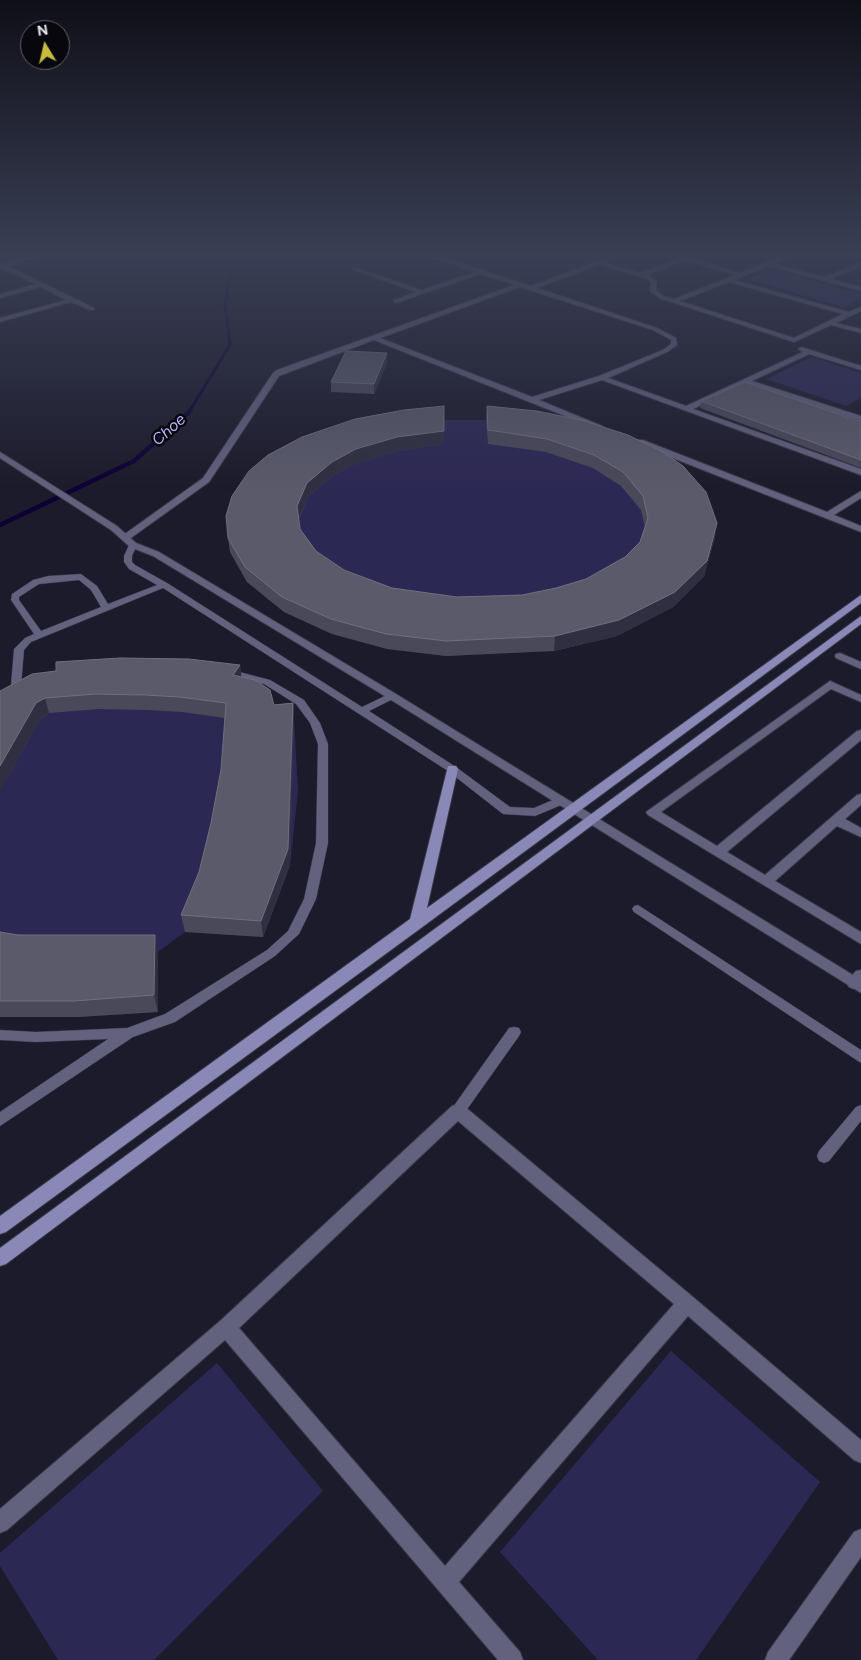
<!DOCTYPE html>
<html>
<head>
<meta charset="utf-8">
<style>
	body { margin:0 }
	#map { position:relative; width:861px; height:1660px; overflow:hidden; background:#1c1b2b; font-family:Figtree,sans-serif }
	canvas { display:block }
	.north { position:absolute; left:20px; top:20px; width:50px; height:50px; box-sizing:border-box; background:#07070d; border:1px solid #606068; border-radius:50%; rotate:351deg; font-size:14px; font-weight:700; line-height:20px; text-align:center; color:#e5e5f0 }
	.north::after { content:''; display:block; margin:auto; width:18px; height:22px; background:#c5bc3d; clip-path:polygon(50% 0,100% 100%,50% 72%,0 100%) }
</style>
</head>
<body>
<div id="map">
<canvas width="861" height="1660"></canvas>
<div class="north">N</div>
</div>
<script>
const ctx = document.querySelector('canvas').getContext('2d');
ctx.lineJoin = 'round';
function paint(path, color) { ctx.fillStyle = color; ctx.fill(path, 'evenodd'); }
const shape = rows => new Path2D(rows.map(r => 'M' + r).join(''));
function stroke(path, color, width, dash) { ctx.strokeStyle = color; ctx.lineWidth = width; ctx.lineCap = dash ? 'butt' : 'round'; ctx.setLineDash(dash || []); ctx.stroke(path); }
function write(font, color, halo, rows, align = 'center') {
  ctx.font = font + ' Figtree,sans-serif'; ctx.lineWidth = 5; ctx.setLineDash([]); ctx.textBaseline = 'middle'; ctx.strokeStyle = halo; ctx.fillStyle = color; for (const [text, x, y, turn = 0] of rows) {
    ctx.save(); ctx.translate(x, y); ctx.rotate((+turn || 0) * Math.PI / 180); ctx.textAlign = isNaN(turn) ? turn : align; if (halo) ctx.strokeText(text, 0, 0); ctx.fillText(text, 0, 0); ctx.restore();
  }
}
paint(shape([
	[771,269,861,294,861,300,843,307,747,279],
	[812,357,861,373,861,398,846,406,766,379],
	[436,420,486,420,536,424,715,537,704,576,673,607,617,635,554,651,446,656,387,649,332,634,284,612,247,582,230,552,233,510],
	[37,690,276,720,294,719,298,791,290,865,263,937,185,932,158,952,158,1012,79,1017,0,1017,0,709],
	[671,1351,820,1482,696,1660,598,1660,500,1552],
	[217,1363,323,1491,154,1660,58,1660,0,1566,0,1553]
]), '#2c2854');
stroke(shape([
	[189,412,230,345,225,306,233,257]
]), '#0d0034', 3);
stroke(shape([
	[0,525,134,461,190,411]
]), '#0d0034', 4.5);
const service = shape([
	[130,543,133,543,137,545,132,556,132,562,135,565,167,583,362,707,389,694,395,694,397,696,395,698,369,711,456,767,510,807,534,808,562,796,567,800,566,803,535,816,503,814,448,771,163,588,31,642,24,650,21,685,16,688,13,687,11,685,14,649,25,638,34,634,11,600,12,594,33,580,48,576,81,574,97,586,108,604,157,585,129,569,124,562,124,556,130,543],
	[79,580,91,590,101,607,41,631,19,600,19,597,39,584,79,580],
	[228,669,270,680,304,700,320,723,328,744,328,843,316,899,299,934,275,956,175,1022,133,1037,0,1126,0,1112,108,1039,36,1042,0,1040,0,1030,36,1032,127,1028,165,1014,267,950,288,931,304,899,316,843,318,744,310,723,296,704,264,684,225,674,223,672,225,670,228,669],
	[638,905,861,1050,861,1063,634,912,632,909,634,906,638,905],
	[514,1027,519,1028,521,1032,519,1036,463,1115,458,1117,453,1115,451,1111,453,1107,509,1028,514,1027],
	[861,1105,861,1121,829,1161,824,1163,819,1161,817,1156,819,1151,856,1107,861,1105]
]);
const minor = shape([
	[26,257,37,257,8,266,94,308,94,310,90,310,71,302,0,322,0,318,66,300,41,287,0,298,0,294,36,284,0,268,0,264,26,257],
	[433,257,443,257,531,286,608,257,617,257,605,263,640,273,679,259,677,257,687,257,740,273,779,257,787,257,775,264,824,277,861,263,861,267,830,279,861,287,861,291,769,266,734,280,849,312,861,307,861,311,836,323,861,329,861,333,831,325,794,342,659,298,650,291,651,282,648,279,599,265,537,288,657,328,676,338,677,345,667,352,608,378,686,406,803,352,798,349,801,347,861,366,861,370,809,354,752,381,861,416,861,421,746,384,693,409,861,469,861,475,602,380,539,400,602,426,595,428,374,340,279,376,209,482,128,540,122,540,122,536,203,478,273,373,277,370,514,285,481,274,396,303,394,302,394,300,416,292,351,269,356,268,422,290,475,272,433,257],
	[685,260,735,275,674,299,663,296,656,290,657,281,647,275,685,260],
	[729,282,843,314,794,338,680,301,729,282],
	[520,287,653,330,671,340,671,344,663,350,599,376,532,397,380,338,520,287],
	[637,440,643,440,827,512,861,491,861,498,834,515,861,526,861,532,637,444,637,440],
	[840,653,861,662,861,669,836,658,835,656,836,654,840,653],
	[830,681,861,695,861,702,831,689,661,812,717,846,857,731,861,730,861,740,727,852,765,875,857,795,861,794,861,805,845,819,861,828,861,837,837,826,775,881,861,932,861,944,648,815,646,812,830,681],
	[861,970,861,985,854,989,849,987,847,983,849,979,856,971,861,970],
	[458,1104,464,1106,693,1297,861,1440,861,1463,854,1460,688,1316,459,1582,520,1652,523,1660,498,1660,225,1340,7,1530,0,1533,0,1509,220,1321,452,1106,458,1104],
	[458,1121,674,1304,445,1566,239,1328,458,1121],
	[861,1529,861,1557,789,1660,765,1660,768,1652,854,1532,861,1529]
]);
const tertiary = shape([
	[0,452,117,526,136,543,159,552,396,694,861,980,861,993,388,698,153,556,130,547,111,530,0,458,0,452]
]);
const secondary = shape([
	[861,595,861,603,421,928,6,1232,0,1234,0,1216,410,919,448,766,456,766,458,769,427,908,861,595],
	[861,616,861,624,6,1264,0,1266,0,1248,861,616]
]);
stroke(service, '#383747', 1);
stroke(minor, '#383747', 2);
stroke(tertiary, '#383747', 2);
stroke(secondary, '#383747', 2);
paint(service, '#62617e');
paint(minor, '#62617e');
paint(tertiary, '#62617e');
paint(secondary, '#8988b6');
paint(shape([
	[387,363,374,394,331,392,331,382],
	[701,401,861,422,861,468,700,408],
	[487,406,537,411,715,537,704,576,673,607,617,636,554,651,446,656,387,649,332,634,284,612,247,582,230,552,228,538,268,455,444,444,398,451,357,463,333,475,308,497,299,519,300,529,316,551,344,570,392,588,457,597,522,595,556,588,586,579,625,557,640,542,645,527,641,510,621,486,593,468,546,452,488,444,486,420],
	[240,665,241,677,274,705,293,703,294,719,290,865,263,937,185,932,181,915,199,872,211,823,221,770,225,718,182,712,148,710,99,709,49,713,40,719,5,782,56,671],
	[0,932,158,952,158,1012,79,1017,0,1017]
]), '#4a495a');
paint(shape([
	[387,353,387,363,374,394,374,384],
	[444,431,444,444,398,451,357,463,333,475,308,497,298,520,297,506,307,483,332,462,356,449,397,437],
	[717,523,715,537,704,576,673,607,617,636,554,651,555,636],
	[240,665,242,681,233,675],
	[45,698,49,713,40,719,5,782,0,793,0,766,36,703],
	[293,703,294,719,290,865,263,937,261,921],
	[155,935,158,952,158,1012,154,995]
]), '#302f41');
const building = shape([
	[346,351,387,353,374,384,331,382,346,351],
	[745,382,861,422,861,460,701,401,745,382],
	[444,406,444,431,397,437,356,449,332,462,307,483,297,506,300,529,316,551,344,570,392,588,457,597,522,595,556,588,586,579,625,557,640,542,648,518,643,496,623,472,594,455,547,439,488,430,487,406,537,411,585,421,628,435,663,452,683,466,706,492,717,523,707,561,675,592,619,620,555,636,446,641,386,634,331,619,282,597,245,567,228,538,226,516,232,496,249,471,268,455,302,437,355,419,404,410,444,406],
	[120,658,189,659,240,665,233,675,255,680,270,690,274,705,293,703,288,849,261,921,181,915,199,872,211,823,221,770,226,703,179,697,145,695,96,694,45,698,36,703,0,766,0,691,32,674,56,671,56,662,120,658],
	[0,932,17,935,155,935,154,995,74,1001,0,1001,0,932]
]);
paint(building, '#5a5a6a');
stroke(building, '#706f7f', 1);
const sky = ctx.createLinearGradient(0, 0, 0, 490);
sky.addColorStop(0, '#0f0f18');
sky.addColorStop(0.52, '#3a3f55');
sky.addColorStop(1, '#3a3f5500');
ctx.fillStyle = sky;
ctx.fillRect(0, 0, 861, 490);
write('italic 16px', '#b7b4ff', '#07070d', [
	["Choe",169,430,-42]
]);
</script>
</body>
</html>
